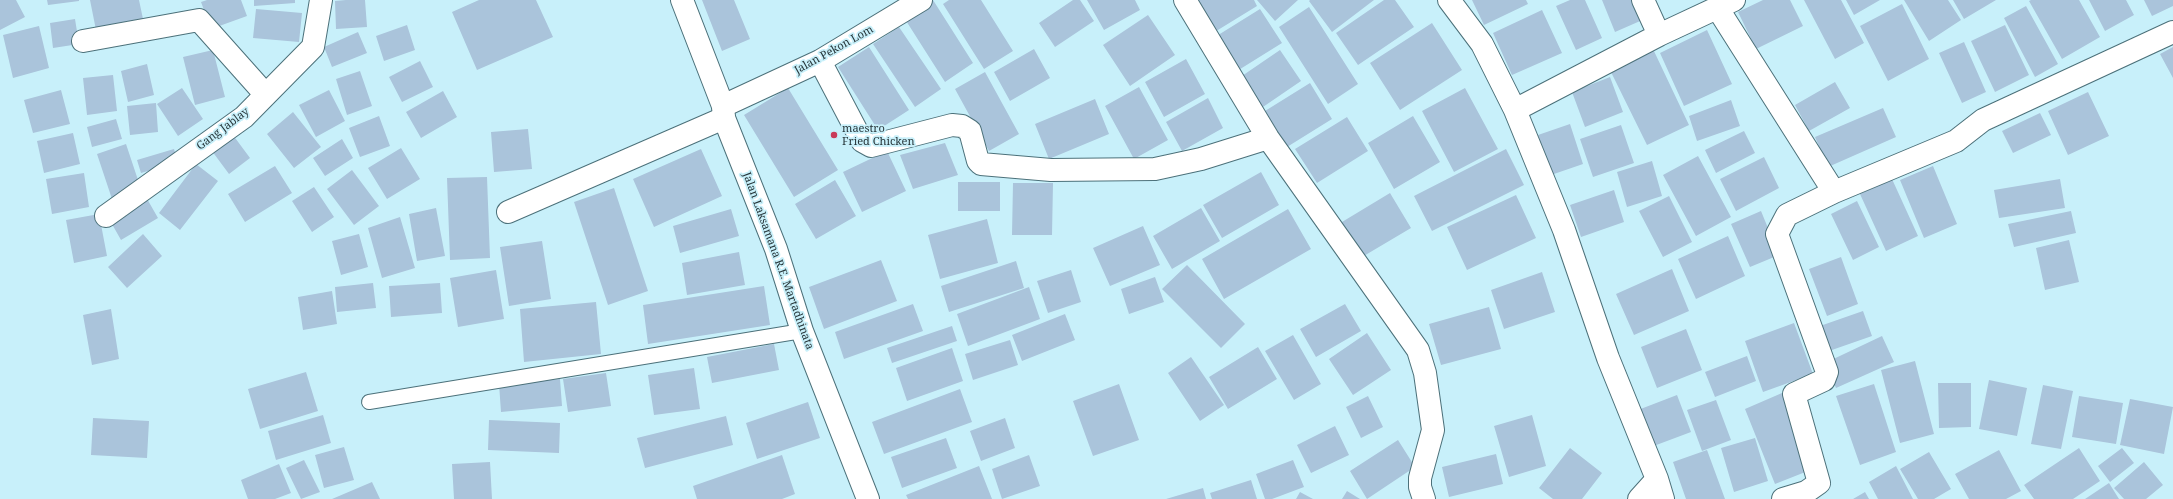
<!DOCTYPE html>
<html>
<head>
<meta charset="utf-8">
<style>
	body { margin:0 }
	canvas { display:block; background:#c8f0fa }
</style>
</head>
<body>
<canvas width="2173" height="499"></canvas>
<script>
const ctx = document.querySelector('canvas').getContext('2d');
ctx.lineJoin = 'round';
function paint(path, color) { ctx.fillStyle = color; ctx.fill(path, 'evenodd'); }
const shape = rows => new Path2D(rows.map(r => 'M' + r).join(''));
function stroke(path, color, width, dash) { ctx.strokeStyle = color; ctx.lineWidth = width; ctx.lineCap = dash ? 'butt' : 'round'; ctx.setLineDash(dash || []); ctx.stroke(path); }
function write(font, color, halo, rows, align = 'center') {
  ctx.font = font + ' "Noto Serif",serif'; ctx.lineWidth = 3.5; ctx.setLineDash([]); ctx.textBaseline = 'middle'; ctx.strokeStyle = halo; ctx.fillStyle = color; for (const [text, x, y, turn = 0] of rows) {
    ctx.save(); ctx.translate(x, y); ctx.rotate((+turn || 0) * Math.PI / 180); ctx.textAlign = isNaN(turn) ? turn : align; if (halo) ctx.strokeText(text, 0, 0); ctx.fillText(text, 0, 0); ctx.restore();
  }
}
paint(shape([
	[0,0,16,0,25,17,0,30],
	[47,0,79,0,79,1,48,5],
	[90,0,139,0,143,19,96,30],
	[207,0,241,0,247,16,211,29,201,2],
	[254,0,295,0,295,3,254,6],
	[346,0,365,0,367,27,336,29,335,1],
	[479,0,536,0,553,37,477,70,452,12],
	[702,0,734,0,750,39,722,51],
	[927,0,933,0,973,63,945,82,903,16],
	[949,0,981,0,1013,51,984,69,943,4],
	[1073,0,1080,0,1094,21,1055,47,1039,23],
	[1087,0,1135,0,1140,10,1104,30],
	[1194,0,1254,0,1257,6,1213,33],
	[1257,0,1298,0,1275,21],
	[1310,0,1374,0,1332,32,1309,1],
	[1384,0,1395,0,1414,27,1358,65,1336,33],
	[1472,0,1526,0,1528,4,1484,25],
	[1570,0,1585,0,1602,38,1576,50,1556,6],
	[1602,0,1639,0,1647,18,1615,32],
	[1763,0,1790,0,1803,26,1756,49,1738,12],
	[1804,0,1841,0,1864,43,1835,59],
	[1846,0,1880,0,1854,15],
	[1904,0,1948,0,1961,20,1929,41],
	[1953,0,1996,0,1964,19],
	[2031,0,2079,0,2100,37,2062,59,2029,1],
	[2089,0,2126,0,2134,15,2105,31],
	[2144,0,2173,0,2173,6,2152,16],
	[1902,4,1929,59,1888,81,1860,26],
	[2026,6,2058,64,2035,77,2004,18],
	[1309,7,1358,84,1328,104,1279,27],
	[256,9,302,13,299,42,253,38],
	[1260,9,1282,43,1237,71,1215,37],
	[1542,10,1562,53,1512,75,1493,33],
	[1148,15,1175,55,1130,86,1103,45],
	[75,19,79,44,53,48,50,23],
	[1432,23,1462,70,1400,110,1370,63],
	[407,25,415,50,384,61,376,36],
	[2005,25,2029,75,1995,92,1971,41],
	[39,26,49,68,13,78,3,35],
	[899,27,941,89,915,107,873,44],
	[1707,30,1732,84,1684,106,1660,53],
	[358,32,367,53,332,67,324,47],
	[1964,42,1986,92,1962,103,1939,53],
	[869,47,909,110,878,130,838,67],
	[2173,47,2173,78,2160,54],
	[1034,49,1050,78,1010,101,994,72],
	[1653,49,1689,125,1647,145,1610,70],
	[213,50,225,97,195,105,183,57],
	[1280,50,1301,81,1260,109,1239,78],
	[1186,59,1205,94,1164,117,1145,82],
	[420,61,433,87,402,102,389,77],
	[147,64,154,95,128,102,121,71],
	[360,71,372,106,347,115,336,79],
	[985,72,1019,134,989,151,955,89],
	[113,75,117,111,87,115,83,78],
	[1610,77,1623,112,1585,127,1572,92],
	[1835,82,1850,108,1809,131,1795,105],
	[1310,83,1332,119,1287,147,1265,111],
	[1139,87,1168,140,1134,159,1105,106],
	[182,88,203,119,178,136,157,104],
	[788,88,838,170,794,197,744,115],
	[1465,88,1498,149,1454,172,1422,111],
	[61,90,70,124,33,133,24,100],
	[329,90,345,121,316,137,299,105],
	[443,91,457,117,421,138,406,112],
	[2088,92,2109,136,2068,155,2048,111],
	[1208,98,1223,128,1182,151,1166,122],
	[1095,99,1109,134,1049,159,1035,124],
	[1731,100,1740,126,1697,141,1689,116],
	[156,103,158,132,130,135,127,106],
	[1883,108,1896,137,1828,167,1815,137],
	[293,112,321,147,294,168,267,134],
	[2040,113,2051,135,2013,153,2002,131],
	[379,116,390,146,360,157,349,128],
	[1413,116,1440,162,1394,189,1368,143],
	[1347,117,1368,151,1317,183,1295,149],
	[116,119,122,139,92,147,87,127],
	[1570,124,1583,164,1551,175,1538,135],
	[1621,125,1634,163,1593,177,1580,139],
	[528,129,532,169,494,172,491,132],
	[230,131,250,158,229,174,209,147],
	[1744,131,1755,153,1716,173,1705,150],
	[73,133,80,164,44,173,37,141],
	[342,139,353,158,325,176,313,158],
	[945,143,958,175,913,189,900,155],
	[126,144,141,189,112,199,97,154],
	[401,148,420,179,387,199,368,168],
	[174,149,178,162,141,173,137,160],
	[701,149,722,196,654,227,633,179],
	[1506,149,1524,185,1432,231,1414,196],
	[887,151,906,191,862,212,843,172],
	[1698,156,1731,217,1696,236,1663,175],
	[1764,157,1779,188,1736,211,1720,179],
	[1652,161,1662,196,1627,207,1617,172],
	[196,164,218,181,180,230,159,213],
	[275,166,292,193,245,222,228,194],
	[1933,166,1957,224,1924,238,1900,180],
	[352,170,379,206,354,225,327,189],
	[1261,172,1279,205,1222,238,1203,205],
	[84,173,89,207,52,214,46,179],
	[487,177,490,258,450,260,447,178],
	[1892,179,1918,236,1886,251,1860,194],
	[2060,179,2065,208,1999,218,1994,190],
	[835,180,856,216,816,239,795,204],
	[958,182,1000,182,1000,211,958,211],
	[1013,183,1053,183,1052,235,1012,235],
	[314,187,334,217,312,232,292,201],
	[614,188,648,291,608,305,574,202],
	[1614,190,1624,222,1581,237,1570,205],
	[1390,193,1411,228,1357,260,1337,225],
	[1516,195,1536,238,1467,270,1447,227],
	[1669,196,1692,242,1663,257,1639,211],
	[146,197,158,218,121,240,108,217],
	[1857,201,1879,247,1853,260,1831,214],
	[436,208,445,256,417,261,409,214],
	[1201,208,1220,241,1172,269,1153,236],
	[731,209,739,236,680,253,673,226],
	[1288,209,1311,249,1224,299,1202,259],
	[1761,211,1779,255,1750,267,1731,224],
	[2071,211,2076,233,2014,247,2008,224],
	[99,214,107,256,74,263,66,220],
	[400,217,415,268,382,278,368,228],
	[987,219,998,263,940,279,928,235],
	[1143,226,1160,265,1110,286,1093,248],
	[143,234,162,256,127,288,108,267],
	[359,234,368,267,341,275,332,241],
	[1728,236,1745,276,1696,299,1678,259],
	[2069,240,2079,282,2045,290,2036,248],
	[542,241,551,299,509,306,500,247],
	[739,252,745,285,687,295,682,263],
	[1841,257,1858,304,1827,316,1809,269],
	[881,260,897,301,824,329,809,287],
	[1016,261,1024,288,949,312,941,286],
	[1187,265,1245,324,1221,348,1162,289],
	[1672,269,1689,311,1634,335,1616,294],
	[496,270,504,319,458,327,450,278],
	[1071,270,1081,302,1048,313,1037,281],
	[1542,272,1555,312,1504,329,1491,290],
	[1155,277,1164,302,1129,314,1121,289],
	[373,283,376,308,337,312,335,287],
	[440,283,442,313,391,317,389,286],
	[764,286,770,325,648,344,643,305],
	[1029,287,1040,319,968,346,957,314],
	[332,291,337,324,303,330,298,297],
	[596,302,601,354,524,362,520,309],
	[913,304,923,331,844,359,835,332],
	[1345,304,1361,331,1316,357,1300,329],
	[1489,307,1501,349,1441,365,1429,324],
	[111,309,119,359,92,365,83,315],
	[1863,311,1872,336,1829,351,1820,326],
	[1065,314,1075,340,1022,361,1012,335],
	[1794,323,1813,374,1763,392,1745,341],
	[952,326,957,341,892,363,887,348],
	[1686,329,1702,370,1657,388,1641,347],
	[1367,333,1391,370,1353,395,1329,359],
	[1293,335,1321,384,1294,400,1265,351],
	[1882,336,1894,362,1836,388,1825,363],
	[1010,340,1018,365,973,380,965,354],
	[774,344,779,370,712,383,707,357],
	[1258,347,1277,379,1228,409,1209,377],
	[952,348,963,381,907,401,896,368],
	[1747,356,1756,381,1715,397,1705,372],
	[1191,357,1224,405,1200,421,1168,373],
	[1915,361,1934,434,1900,443,1881,370],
	[694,368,700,409,654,415,648,375],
	[306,372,318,411,260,429,248,389],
	[606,373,611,406,568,412,563,379],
	[560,379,562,406,501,412,499,384],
	[1989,380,2027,388,2017,436,1979,429],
	[1938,383,1971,383,1971,427,1939,428],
	[1119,384,1139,440,1093,456,1073,401],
	[1874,384,1896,452,1860,465,1836,396],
	[2043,385,2073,391,2061,449,2031,444],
	[960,389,972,422,884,454,872,422],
	[1782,393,1813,469,1775,484,1745,409],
	[1677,395,1691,432,1651,447,1638,410],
	[1368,396,1383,427,1361,438,1346,407],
	[2079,396,2123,403,2116,444,2072,437],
	[2130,399,2173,407,2164,454,2120,445],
	[1716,400,1731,440,1702,451,1687,410],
	[808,402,820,438,757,459,746,423],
	[323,415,331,443,276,460,268,431],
	[1532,415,1546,466,1509,477,1494,426],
	[726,416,733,445,645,468,637,438],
	[93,418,149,421,147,458,91,455],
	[1005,418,1015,448,981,461,970,431],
	[489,420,560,423,559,453,488,450],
	[1335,426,1349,455,1311,473,1297,445],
	[946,438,957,468,902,488,891,457],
	[1755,438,1768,481,1734,492,1721,448],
	[1398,440,1415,467,1367,499,1350,471],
	[344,447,354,480,324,488,315,455],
	[1570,448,1602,473,1582,499,1553,499,1539,488],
	[2079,448,2100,481,2073,499,2034,499,2024,485],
	[2122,448,2134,463,2110,482,2098,466],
	[1707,450,1725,499,1686,499,1673,462],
	[1999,450,2021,491,2006,499,1969,499,1955,474],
	[1929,452,1951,489,1934,499,1918,499,1900,469],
	[1496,454,1503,484,1449,497,1442,467],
	[782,455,795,494,782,499,697,499,693,486],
	[1029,455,1040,486,1002,499,992,469],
	[304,460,320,492,301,499,286,468],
	[1293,460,1304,487,1272,499,1265,499,1256,474],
	[490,462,492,499,454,499,452,464],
	[2144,462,2163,485,2146,499,2124,499,2114,488],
	[279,464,291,493,275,499,248,499,241,480],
	[979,466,992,499,908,499,906,495],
	[1896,466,1913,499,1878,499,1869,482],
	[1251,480,1257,499,1212,499,1210,493],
	[372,482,380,499,332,499],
	[2109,483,2119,499,2085,499],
	[1203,488,1206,499,1166,499],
	[1347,491,1360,499,1342,499],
	[1300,492,1313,499,1296,499],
	[1865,492,1869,499,1853,499]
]), '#aac4db');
const lane = shape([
	[369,402,802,331]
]);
const street = shape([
	[1185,0,1268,138,1418,350,1425,373,1433,430,1420,478,1420,487,1424,499],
	[1449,0,1482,44,1515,110,1564,230,1608,358,1657,479,1663,499],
	[1643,0,1659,35],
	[1718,9,1834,192,1787,215,1777,234,1827,372,1824,380,1794,394,1819,483,1806,492,1783,499],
	[83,41,199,20,265,94],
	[820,61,862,141,871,146,952,125,962,126,970,131,978,161,981,164,1051,170,1155,169,1201,159,1268,138],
	[723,106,820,61,921,0],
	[1515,110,1659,35,1734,0],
	[1834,192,1956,141,1983,120,2173,32],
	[508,212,724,118],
	[106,216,244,117,313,47,321,0],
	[1639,499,1657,479]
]);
const primary = shape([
	[682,0,723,106,724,118,776,249,802,331,868,499]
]);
stroke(lane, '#4c717a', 16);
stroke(street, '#4c717a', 24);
stroke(primary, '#4c717a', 24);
stroke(lane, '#fff', 14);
stroke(street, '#fff', 22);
stroke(primary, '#fff', 22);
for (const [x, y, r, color] of [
	[834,135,4,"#c93958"]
]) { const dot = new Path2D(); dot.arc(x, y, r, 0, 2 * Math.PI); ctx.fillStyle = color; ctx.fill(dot); stroke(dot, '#c8f0fa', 1.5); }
write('11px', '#27363a', '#c8f0fa', [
	["Jalan Pekon Lom",834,50,-29],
	["Gang Jablay",223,129,-37],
	["Jalan Laksamana R.E. Martadhinata",778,261,70]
]);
write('11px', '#27363a', '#c8f0fa', [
	["maestro",842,129],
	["Fried Chicken",842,142]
], 'left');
</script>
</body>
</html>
